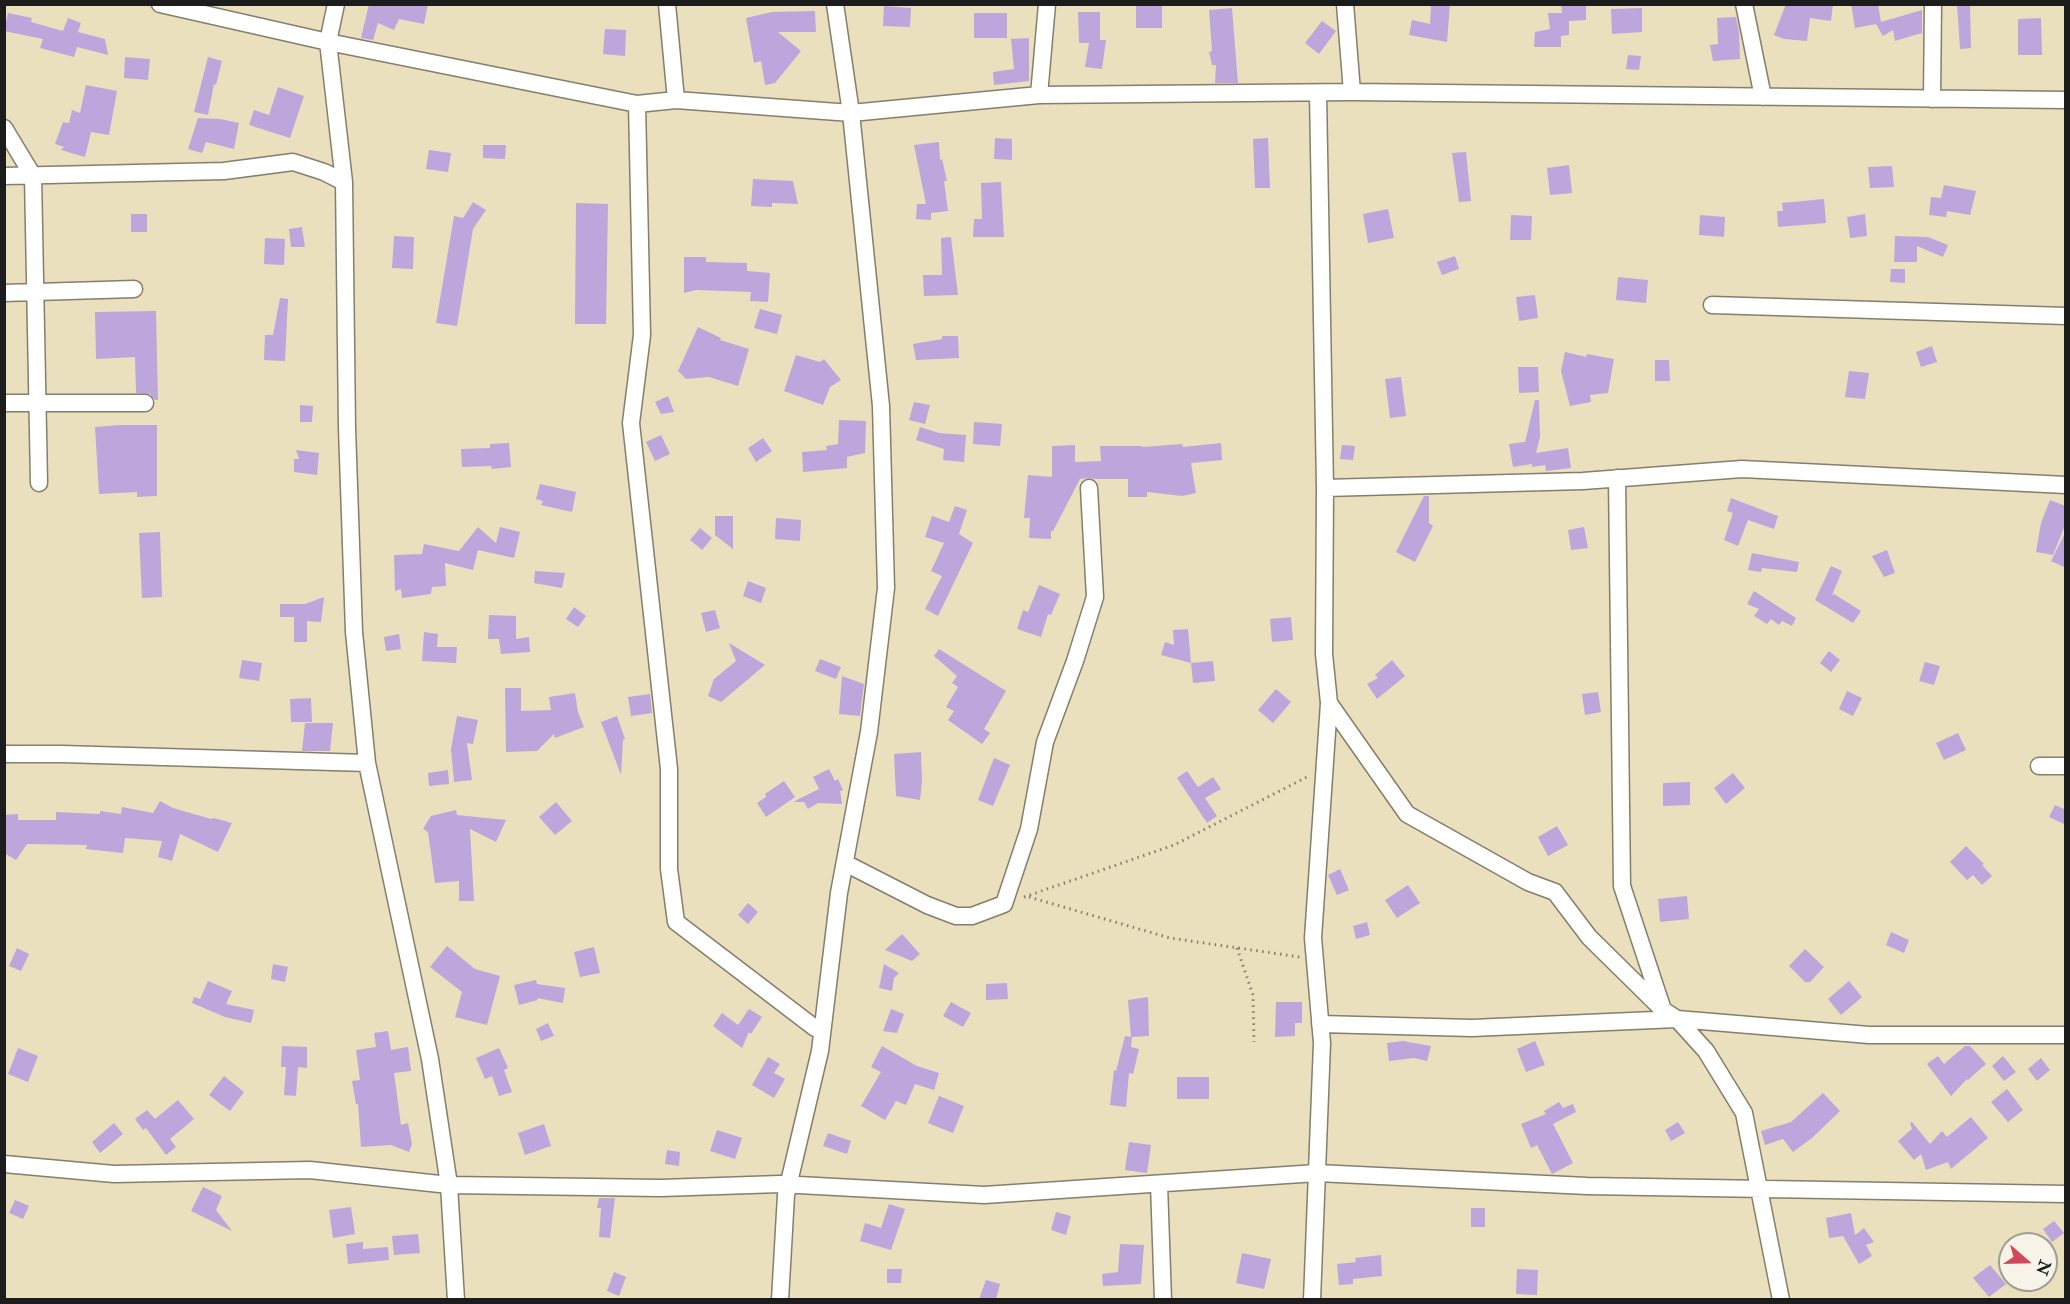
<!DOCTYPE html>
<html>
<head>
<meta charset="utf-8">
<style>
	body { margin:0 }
	#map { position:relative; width:2070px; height:1304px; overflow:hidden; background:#ebe0bd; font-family:"IM FELL Double Pica",serif }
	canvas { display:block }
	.frame { position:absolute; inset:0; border:6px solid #1c1c1c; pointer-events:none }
	.north { position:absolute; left:1998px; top:1232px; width:60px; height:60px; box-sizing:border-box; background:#f7f3e8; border:2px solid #9f9d96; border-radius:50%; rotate:110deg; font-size:16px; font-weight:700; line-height:24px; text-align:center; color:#1c1c1c }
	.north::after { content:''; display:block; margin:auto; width:21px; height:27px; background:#d1495b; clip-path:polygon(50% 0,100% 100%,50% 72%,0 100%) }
</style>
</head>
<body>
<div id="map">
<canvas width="2070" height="1304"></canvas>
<div class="frame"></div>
<div class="north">N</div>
</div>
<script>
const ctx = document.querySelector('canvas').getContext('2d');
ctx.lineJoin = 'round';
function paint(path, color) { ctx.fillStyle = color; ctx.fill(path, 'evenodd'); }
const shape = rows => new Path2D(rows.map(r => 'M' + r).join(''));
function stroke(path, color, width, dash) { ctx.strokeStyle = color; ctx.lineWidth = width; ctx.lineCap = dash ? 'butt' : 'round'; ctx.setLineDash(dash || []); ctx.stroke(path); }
paint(shape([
	[369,4,428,4,424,24,399,19,394,30,378,23,373,40,361,38],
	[1431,4,1450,4,1447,42,1409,35,1412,20,1430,24],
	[1561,4,1586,4,1586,20,1569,21,1569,35,1561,36,1561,47,1534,47,1535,32,1550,29,1548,13,1562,13],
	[1786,4,1833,4,1831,21,1810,18,1807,41,1784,39,1774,35],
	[1851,4,1878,4,1881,22,1922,10,1922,33,1895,41,1893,30,1883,36,1876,24,1855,28],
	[1957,4,1970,4,1971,48,1960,49],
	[1136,5,1162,5,1162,28,1136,28],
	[884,6,911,8,910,27,883,26],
	[1232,8,1238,83,1215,83,1216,65,1212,65,1209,52,1212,51,1209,10],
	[1642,8,1642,32,1612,34,1611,9],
	[815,11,816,32,778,32,801,51,775,83,765,85,761,61,754,63,746,18,772,12],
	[1078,12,1100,12,1100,40,1106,40,1102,69,1085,67,1089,43,1079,43],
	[8,13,32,18,31,22,63,31,68,18,81,23,78,32,105,39,108,55,77,47,74,57,40,48,43,39,4,31],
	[974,13,1007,13,1007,38,974,38],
	[1736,17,1739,32,1740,59,1713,61,1710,45,1718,44,1717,18],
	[2041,18,2042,55,2018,55,2018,19],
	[1322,21,1336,31,1319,54,1305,43],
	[605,29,626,30,625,56,603,54],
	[1029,38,1029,81,994,85,993,72,1014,69,1011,39],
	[1628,55,1641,56,1639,70,1626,69],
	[125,57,150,59,148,80,124,78],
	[208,57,222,61,216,85,214,84,208,115,194,112],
	[86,85,117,91,109,135,91,132,85,157,61,150,64,147,55,144,63,122,69,123,72,110,80,113],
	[278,87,304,96,290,138,249,125,254,110,269,115],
	[198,118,220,119,239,123,234,149,206,142,202,153,188,149],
	[995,138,1012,139,1012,160,994,159],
	[1268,138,1270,188,1255,188,1253,139],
	[939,142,940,160,942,159,947,181,944,181,948,211,931,213,931,220,916,219,917,204,926,204,914,145],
	[483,145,506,145,505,159,483,158],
	[429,150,451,153,448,172,426,169],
	[1466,152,1471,201,1459,202,1452,153],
	[1569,165,1572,193,1550,195,1547,168],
	[1892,166,1894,187,1870,188,1868,167],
	[753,179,793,181,798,204,772,203,772,207,751,206],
	[1001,182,1004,237,973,237,974,219,982,219,981,183],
	[1944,185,1976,191,1970,215,1947,211,1946,217,1929,215,1931,197,1941,198],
	[1824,199,1826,223,1778,227,1777,211,1783,211,1782,203],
	[473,202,486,210,473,229,457,326,436,323,454,216,463,218],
	[576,203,608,204,606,324,575,324],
	[1388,209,1394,238,1368,243,1363,214],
	[131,214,147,214,147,232,131,232],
	[1865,214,1867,236,1850,238,1847,217],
	[1511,215,1532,216,1531,240,1510,240],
	[1700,215,1725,217,1724,237,1699,235],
	[302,227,305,247,291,247,289,229],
	[394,236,414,237,413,269,392,268],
	[1895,236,1928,237,1948,245,1943,257,1917,246,1917,262,1894,262],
	[951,237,958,295,924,296,923,275,942,275,941,238],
	[265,238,285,239,284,265,264,264],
	[1455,256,1459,269,1442,275,1437,262],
	[684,257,706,257,706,262,747,263,747,271,770,273,768,302,750,301,751,292,696,290,684,293],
	[1891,269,1905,269,1905,283,1890,282],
	[1618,277,1648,280,1646,303,1616,300],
	[1535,295,1538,318,1519,321,1516,297],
	[280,298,288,299,285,361,264,360,265,335,273,335],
	[760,309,782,315,777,334,754,328],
	[156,311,158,400,155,400,150,394,136,393,135,357,96,359,95,312],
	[698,327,721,338,720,340,749,349,738,386,709,377,686,379,678,371],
	[942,336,958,336,959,358,916,360,913,344,942,339],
	[1932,346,1937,362,1921,367,1916,352],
	[1565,352,1586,357,1587,354,1614,359,1608,393,1590,395,1591,402,1570,406,1561,371],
	[796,355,820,362,824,359,841,380,830,387,823,405,784,391],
	[1655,360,1669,360,1670,381,1655,381],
	[1518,367,1538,367,1539,392,1519,393],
	[1849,371,1869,373,1865,399,1845,397],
	[1401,377,1406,416,1390,418,1385,379],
	[668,396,674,412,661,414,655,402],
	[1535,400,1539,400,1540,437,1536,453,1568,448,1571,468,1546,471,1545,465,1532,467,1532,464,1513,467,1509,444,1525,442],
	[914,402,930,405,925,424,909,420],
	[300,405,313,406,312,422,300,422],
	[839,420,866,421,865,453,847,457,847,468,803,472,802,452,827,450,826,446,838,444],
	[974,422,1002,424,1000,446,973,444],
	[119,425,157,425,157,496,137,497,137,492,99,494,95,427],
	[920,427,939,433,966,435,964,462,943,460,944,449,916,440],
	[661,435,670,454,655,461,646,442],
	[763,438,772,451,756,462,748,448],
	[509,443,511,467,492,469,491,466,462,467,461,449,490,448,490,444],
	[1221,443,1222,460,1191,463,1196,493,1182,496,1147,492,1147,497,1128,497,1128,479,1095,479,1089,478,1080,479,1053,531,1051,531,1051,539,1029,538,1030,518,1024,518,1028,475,1052,477,1052,446,1075,445,1075,462,1101,461,1100,446,1142,446,1142,447,1182,444,1183,447],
	[1342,445,1355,446,1353,460,1340,459],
	[296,450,319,453,317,475,294,472,294,459,299,459],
	[540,484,576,492,572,512,541,505,543,501,536,499],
	[1424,496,1429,496,1429,523,1433,526,1415,562,1396,552],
	[1731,498,1778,516,1774,529,1748,520,1738,546,1724,540,1733,513,1727,511],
	[2050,500,2066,506,2066,523,2053,555,2036,552,2041,523],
	[955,506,967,510,959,534,973,543,938,616,925,609,942,576,931,571,944,543,925,537,932,516,949,522],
	[715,516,733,516,733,549,715,535],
	[776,518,801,520,800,541,775,539],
	[478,527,496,543,500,527,520,532,514,558,478,550,473,570,445,563,446,586,432,587,431,594,402,598,401,589,395,591,394,555,422,554,424,544,459,551],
	[1584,527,1588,548,1571,550,1568,530],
	[700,528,712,538,702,550,690,540],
	[2066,531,2066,568,2051,561],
	[160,532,162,597,142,598,139,533],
	[1887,550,1895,573,1884,577,1872,556],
	[1752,553,1799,562,1797,572,1762,568,1761,572,1748,570],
	[1831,566,1842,571,1832,595,1834,594,1861,611,1853,623,1815,600],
	[535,571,565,573,562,588,534,583],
	[748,581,766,588,761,603,743,596],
	[1039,585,1060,594,1051,615,1048,614,1041,637,1017,629,1023,610,1028,612],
	[1754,591,1796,618,1792,626,1782,621,1779,625,1771,619,1767,624,1754,616,1759,609,1747,604],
	[324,597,321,622,307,621,307,642,294,642,294,617,280,617,280,604,305,604],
	[574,607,586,616,578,627,566,619],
	[715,610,720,628,706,632,701,613],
	[489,615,516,616,516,639,529,637,530,652,501,654,499,639,488,639],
	[1291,617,1293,640,1272,642,1270,619],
	[1188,629,1191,663,1213,661,1215,681,1193,683,1191,663,1161,655,1165,642,1174,645,1173,630],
	[424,632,438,634,437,647,457,647,456,663,422,661],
	[399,634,401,649,386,651,384,637],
	[729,643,765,665,721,702,708,696,714,679,736,661],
	[939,649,1006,691,984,729,990,733,982,744,948,720,954,711,946,707,958,687,952,683,957,676,934,656],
	[1829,651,1840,660,1831,672,1820,663],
	[820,659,841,667,836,679,815,671],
	[242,660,262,663,259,681,239,678],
	[1392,660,1405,676,1377,699,1367,684,1378,678,1375,675],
	[1925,662,1940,666,1934,685,1919,681],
	[842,676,864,684,860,716,839,714],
	[505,688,521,688,521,711,551,710,549,697,575,693,578,712,584,727,555,738,554,734,537,751,506,752],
	[1276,689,1291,702,1273,723,1258,710],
	[1847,691,1862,698,1853,716,1839,709],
	[1598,692,1601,712,1585,715,1582,694],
	[650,694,652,713,631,716,628,697],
	[311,698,312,722,291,722,290,699],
	[457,716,478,720,473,744,467,743,472,780,454,782,451,749],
	[617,716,625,739,623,740,621,775,601,722],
	[305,723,333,723,330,751,302,751],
	[1958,733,1966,750,1944,760,1936,743],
	[921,752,922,782,920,800,896,796,894,754],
	[994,758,1010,765,993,806,978,800],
	[829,769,835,781,838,779,843,790,840,791,842,804,818,803,808,809,804,802,793,802,819,789,813,777],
	[448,770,449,784,429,786,428,773],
	[1187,771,1198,787,1213,777,1221,789,1205,798,1217,816,1207,823,1177,778],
	[1733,773,1745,788,1726,804,1714,788],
	[784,781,795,797,766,817,757,803,766,797,765,794],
	[1690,782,1690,805,1663,806,1663,783],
	[160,801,173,808,211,819,214,818,232,823,218,852,180,834,172,861,158,857,162,841,125,838,123,853,86,849,87,845,27,844,16,860,4,853,4,815,18,814,18,820,56,820,56,812,100,814,100,811,121,814,122,807,153,813],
	[556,802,572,821,555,835,539,817],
	[2055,805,2066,810,2066,825,2049,817],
	[456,810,457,815,506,820,496,842,470,829,474,901,459,901,459,881,435,883,428,832,423,829,431,816],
	[1557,826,1568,845,1548,856,1538,837],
	[1966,846,1984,864,1982,865,1992,876,1982,885,1973,875,1967,880,1950,862],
	[1340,869,1349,890,1337,895,1328,875],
	[1408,885,1420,903,1397,918,1385,900],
	[1687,896,1689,919,1660,922,1658,899],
	[748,903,758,912,748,924,738,915],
	[1367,922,1370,935,1356,939,1353,926],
	[1891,932,1909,940,1904,953,1886,945],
	[902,934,920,954,912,961,885,950],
	[447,946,475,969,500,976,487,1025,455,1017,462,992,430,967],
	[594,947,600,973,580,977,574,952],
	[17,948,29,954,21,971,9,966],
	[1805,949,1824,967,1810,982,1805,982,1789,966],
	[273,964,288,967,285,982,271,979],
	[884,964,899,973,894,978,892,991,879,988],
	[536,980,537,984,565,988,563,1003,537,998,538,1000,519,1005,514,985],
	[208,981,232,991,226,1004,254,1010,251,1023,225,1017,192,1003,194,997,200,999],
	[1849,981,1862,997,1841,1015,1828,999],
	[1007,983,1008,999,986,1000,986,984],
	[1148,997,1149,1036,1131,1037,1128,1000],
	[951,1002,971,1013,963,1027,943,1016],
	[1276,1002,1302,1002,1302,1023,1295,1023,1295,1036,1275,1037],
	[749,1009,762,1017,751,1034,749,1032,742,1048,713,1026,722,1013,738,1025],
	[891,1009,904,1014,897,1033,883,1031],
	[548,1023,554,1036,541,1041,536,1029],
	[388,1031,391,1050,408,1047,411,1071,394,1073,401,1125,408,1123,412,1144,409,1152,391,1145,361,1147,358,1104,356,1104,352,1081,360,1080,356,1050,376,1047,374,1033],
	[1125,1036,1132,1037,1131,1047,1139,1049,1133,1074,1129,1073,1126,1107,1110,1105,1114,1070,1116,1071],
	[1403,1041,1431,1046,1427,1061,1414,1058,1389,1061,1387,1043],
	[1535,1041,1545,1065,1526,1072,1517,1049],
	[282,1046,307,1047,307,1068,298,1067,296,1096,284,1095,286,1067,281,1067],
	[882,1046,917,1066,939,1073,934,1090,915,1084,906,1105,896,1101,885,1120,861,1106,881,1072,871,1067],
	[1965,1046,1970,1046,1986,1064,1968,1080,1967,1079,1951,1096,1927,1064,1938,1056,1944,1064],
	[18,1048,38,1056,28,1082,8,1074],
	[499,1048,508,1068,504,1070,512,1092,499,1096,492,1076,485,1079,476,1058],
	[2003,1056,2016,1072,2004,1081,1992,1066],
	[768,1057,780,1064,774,1073,785,1079,774,1098,752,1085],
	[2041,1058,2050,1070,2037,1081,2028,1069],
	[224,1076,244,1092,230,1111,209,1095],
	[1177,1077,1209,1077,1209,1099,1177,1099],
	[2007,1089,2023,1110,2008,1122,1991,1102],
	[1823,1093,1840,1111,1812,1138,1793,1152,1783,1139,1765,1145,1761,1131,1791,1122],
	[939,1096,964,1106,953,1133,928,1123],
	[178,1100,194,1119,170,1139,176,1147,166,1155,146,1128,143,1130,135,1119,147,1110,155,1119],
	[1559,1102,1563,1108,1573,1104,1576,1112,1553,1124,1573,1163,1552,1174,1537,1145,1531,1148,1521,1124,1546,1114,1544,1111],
	[1971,1117,1988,1138,1951,1169,1948,1162,1926,1170,1921,1154,1914,1160,1898,1141,1912,1129,1910,1123,1912,1122,1930,1144,1942,1131,1947,1137],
	[1678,1122,1685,1133,1671,1141,1665,1130],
	[114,1123,123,1134,100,1153,92,1142],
	[544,1124,551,1146,525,1155,518,1133],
	[717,1130,742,1138,735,1159,710,1151],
	[828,1133,851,1141,847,1154,823,1146],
	[1129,1142,1151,1145,1147,1173,1125,1170],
	[667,1150,680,1152,679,1166,665,1164],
	[203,1187,222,1196,216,1210,232,1231,191,1211],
	[599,1198,615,1198,610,1238,599,1237,601,1208,597,1208],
	[15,1200,29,1206,23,1219,9,1213],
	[889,1204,905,1209,891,1250,860,1241,865,1223,881,1228],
	[351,1207,355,1234,333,1238,329,1210],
	[1471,1208,1485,1208,1485,1227,1471,1227],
	[1056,1212,1071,1216,1066,1235,1051,1230],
	[1851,1213,1855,1235,1864,1228,1874,1242,1866,1245,1872,1256,1859,1264,1843,1236,1829,1238,1826,1218],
	[2054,1221,2064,1233,2052,1242,2043,1229],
	[418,1234,420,1253,394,1255,392,1236],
	[363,1242,363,1249,388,1247,389,1260,348,1264,346,1244],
	[1120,1244,1144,1245,1141,1284,1103,1286,1102,1274,1118,1272],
	[1242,1253,1271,1259,1264,1289,1236,1283],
	[1381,1255,1382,1276,1353,1279,1353,1284,1339,1285,1337,1264,1356,1262,1355,1258],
	[1990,1265,2006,1284,1989,1297,1973,1278],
	[887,1269,902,1269,901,1283,887,1283],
	[1517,1269,1538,1270,1537,1295,1516,1294],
	[614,1272,626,1277,619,1296,607,1291],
	[986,1280,1000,1284,996,1299,979,1299]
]), '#bca6dc');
const minor = shape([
	[160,4,328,42,637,104,676,100,851,113,1039,95,1352,92,2066,100],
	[336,4,328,42,344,182,347,428,354,632,367,763,430,1059,449,1185,456,1300],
	[667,4,676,100],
	[1345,4,1352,92],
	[1744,4,1763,97],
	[1039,95,1047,4],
	[1932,99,1933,4],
	[637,104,642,335,631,423,669,769,669,869,676,922,815,1028],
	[4,128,33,176,39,483],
	[4,176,224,171,293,162,324,172,344,182],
	[4,293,134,289],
	[1712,305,2066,316],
	[4,403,145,403],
	[1617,478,1622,886,1663,1010,1677,1019,1706,1051,1744,1113,1781,1300],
	[1325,488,1583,481,1742,469,2066,485],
	[1329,703,1407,814,1528,882,1555,892,1589,937,1660,1007],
	[4,754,62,754,367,763],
	[2039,766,2066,766],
	[845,863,927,905,956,916,972,916,1004,904,1029,829,1045,742,1075,661,1095,597,1089,488],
	[1320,1024,1472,1028,1677,1019,1869,1035,2066,1035],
	[4,1164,114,1174,310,1170,449,1185,661,1188,780,1184,984,1195,1317,1173,1587,1186,2066,1194],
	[1159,1184,1163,1300],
	[780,1300,786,1195,820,1051,839,893,869,732,886,588,881,406,851,113,835,4],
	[1312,1300,1322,1043,1313,938,1329,703,1324,654,1325,488,1318,93]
]);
stroke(minor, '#847e6c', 19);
stroke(shape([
	[1024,897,1174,845,1307,777],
	[1029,897,1170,938,1300,957],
	[1237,948,1253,995,1254,1042]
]), '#847e6c', 3, [1.5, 4.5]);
stroke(minor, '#fff', 16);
</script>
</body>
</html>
